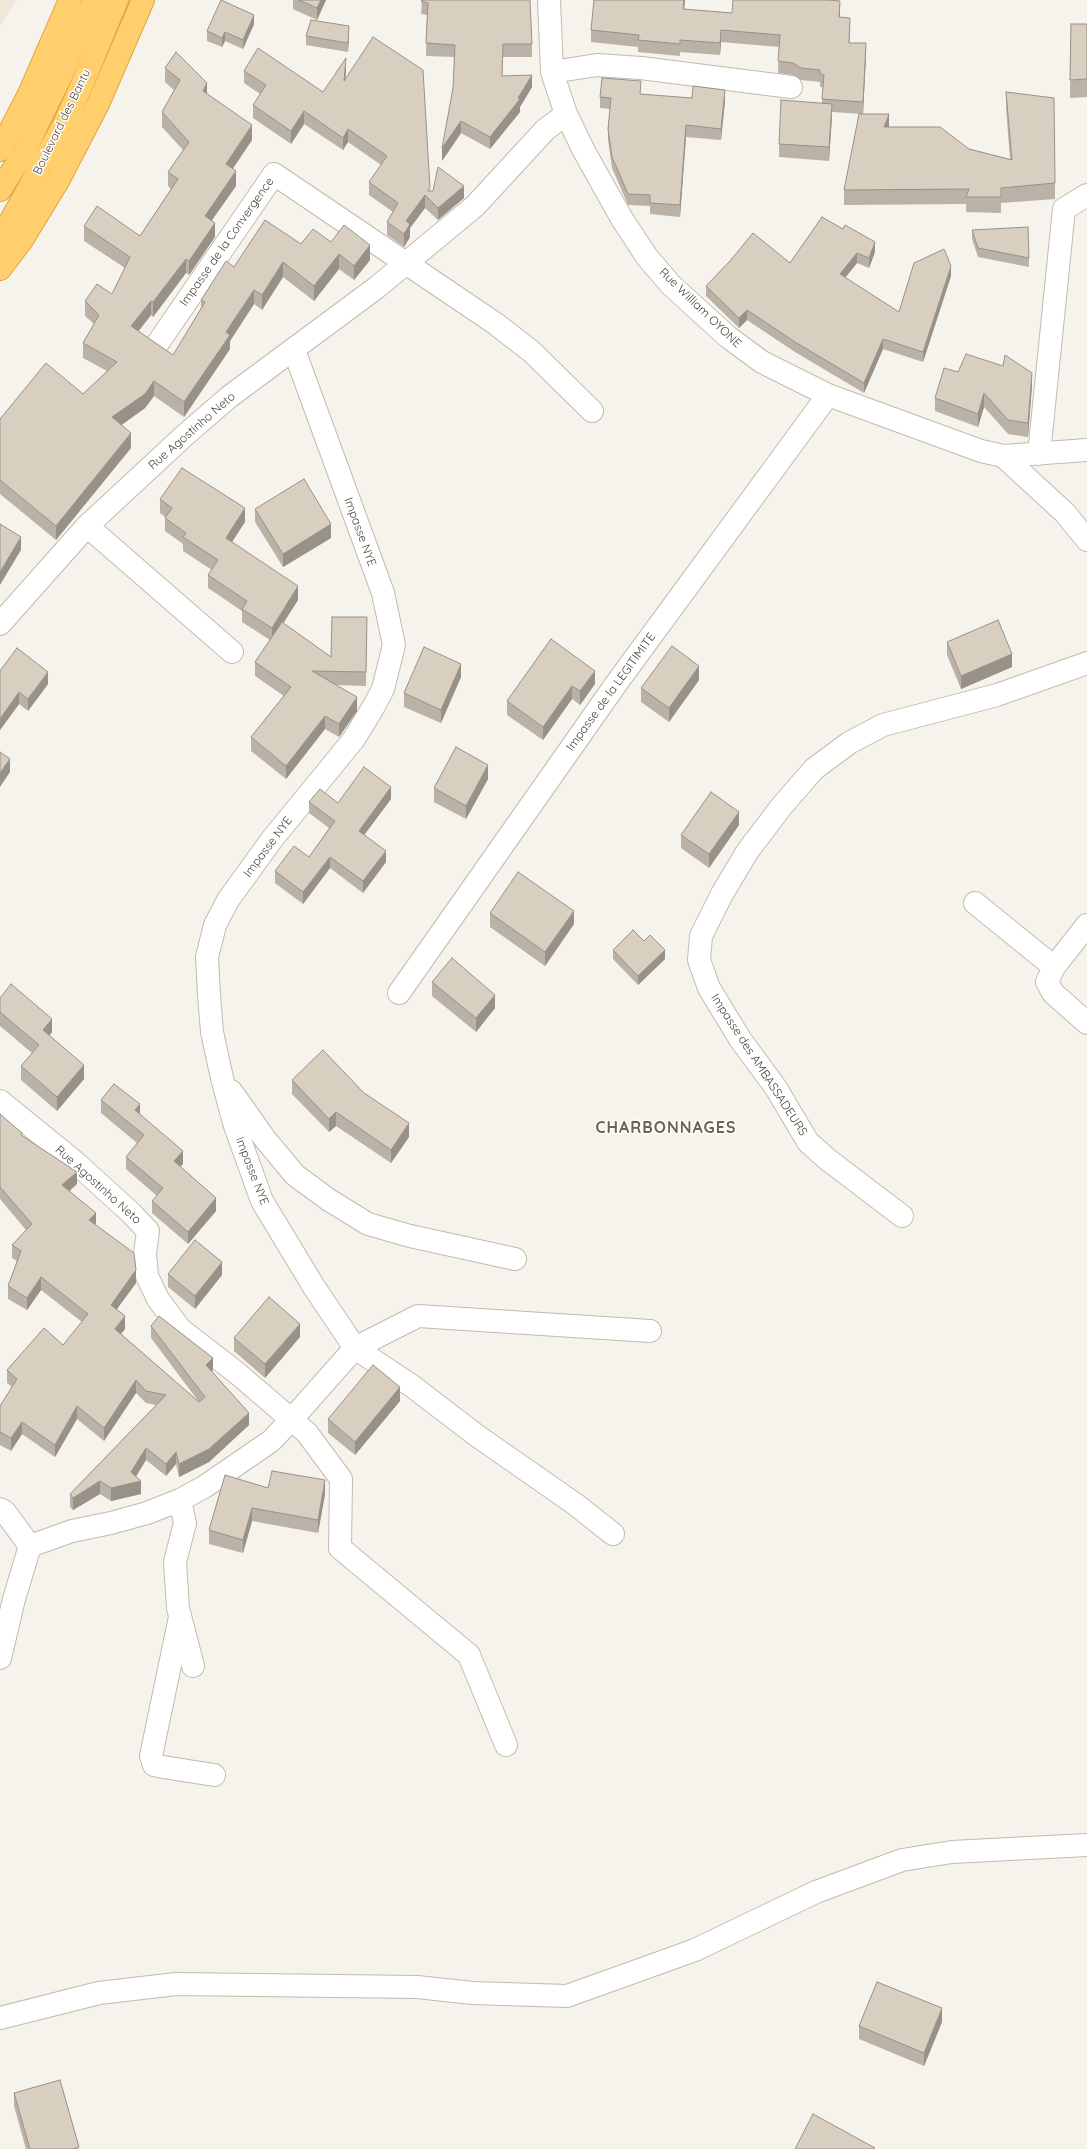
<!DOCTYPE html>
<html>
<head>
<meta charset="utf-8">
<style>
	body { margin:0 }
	canvas { display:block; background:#f6f3ec }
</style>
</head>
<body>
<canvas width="1087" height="2149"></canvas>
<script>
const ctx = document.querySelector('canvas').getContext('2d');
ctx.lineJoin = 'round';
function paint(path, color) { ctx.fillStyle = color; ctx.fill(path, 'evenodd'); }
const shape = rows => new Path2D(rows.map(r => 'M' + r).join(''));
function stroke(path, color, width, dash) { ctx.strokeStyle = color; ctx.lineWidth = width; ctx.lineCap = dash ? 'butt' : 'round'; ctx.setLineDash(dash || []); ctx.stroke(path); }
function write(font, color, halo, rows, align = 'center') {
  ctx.font = font + ' Quicksand,sans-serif'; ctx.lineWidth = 3; ctx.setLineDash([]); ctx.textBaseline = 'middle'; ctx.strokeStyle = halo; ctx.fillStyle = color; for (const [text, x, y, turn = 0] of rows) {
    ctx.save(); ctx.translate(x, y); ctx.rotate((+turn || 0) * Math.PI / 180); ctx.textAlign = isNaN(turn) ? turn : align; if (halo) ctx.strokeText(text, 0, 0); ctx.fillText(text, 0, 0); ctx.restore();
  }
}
paint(shape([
	[0,0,17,0,0,26]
]), '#efe8d6');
const minor = shape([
	[549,0,552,72,566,114,584,151,622,219,647,257,671,285,728,337,762,362,828,395,981,451,1003,456,1087,450],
	[552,72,597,65,641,68,791,87],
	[158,343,274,174,496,324,532,352,592,411],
	[294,350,383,593,394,645,383,689,374,706,354,739,273,838,228,900,215,925,207,957,209,995,212,1032,222,1078,234,1123,262,1201,314,1287,355,1348,412,1386,476,1435,575,1504,613,1534],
	[1039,454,1064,209,1087,195],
	[1003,456,1065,513,1087,540],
	[87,526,232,652],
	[0,624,87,526,184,436,229,397,376,288,475,206,545,130,566,114],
	[975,903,1054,967],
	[1087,925,1054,967,1047,982,1053,993,1087,1023],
	[399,993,616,684,828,395],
	[231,1091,265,1139,295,1175,329,1200,368,1224,410,1236,515,1259],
	[0,1101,75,1162,131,1213,148,1231,145,1253,147,1276,158,1299,180,1329,237,1373,307,1433,341,1479,340,1548,469,1655,506,1745],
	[902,1216,827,1159,808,1142,776,1088,740,1039,709,988,699,960,701,936,722,894,747,852,781,807,814,769,849,743,883,725,997,695,1087,663],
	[180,1500,185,1523,175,1562,178,1608,193,1666],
	[0,1509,5,1512,30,1546],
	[180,1617,151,1756,154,1765,163,1767,214,1775],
	[0,1658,14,1599,30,1546,72,1531,111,1523,147,1513,180,1500,204,1487,271,1441,292,1419,355,1348,418,1316,650,1331],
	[0,2018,99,1993,176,1984,417,1987,473,1993,567,1996,695,1950,816,1892,902,1860,952,1852,1087,1845]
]);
const highway = shape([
	[0,150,29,94,70,0],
	[0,190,23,154,61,76,94,0],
	[0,240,63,126,81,87,117,0],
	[0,269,22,240,58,181,98,104,143,0]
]);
stroke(minor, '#c2bbae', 24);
stroke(highway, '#e0a43c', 24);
stroke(minor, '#fff', 22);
stroke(highway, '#ffcf6e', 22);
paint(shape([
	[293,0,326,0,317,20,293,9],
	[422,0,532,44,532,57,503,57,502,76,532,87,520,107,520,112,490,149,461,133,442,161,453,88,454,57,426,56,427,15,421,14],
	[594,0,685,0,684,9,732,13,840,13,840,17,850,30,849,43,866,55,863,114,889,127,969,149,1010,159,1006,108,1006,92,1055,183,1055,199,1001,203,1001,213,966,212,966,204,844,205,844,190,862,114,832,112,829,161,779,157,779,144,822,103,823,87,820,87,820,82,801,80,793,75,778,73,779,47,721,42,720,55,680,52,680,56,638,52,638,47,591,42,591,30],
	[254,24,243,49,225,41,222,47,207,41,207,31],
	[1071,24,1087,24,1087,97,1070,98],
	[349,35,348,52,306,45,306,36],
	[165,68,207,94,252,140,233,169,236,186,212,220,215,237,189,275,186,273,153,317,151,315,138,331,173,355,201,309,201,300,234,267,301,244,331,242,370,260,354,280,339,269,314,301,283,277,262,310,254,304,230,341,230,349,184,417,154,396,145,408,121,425,131,448,56,540,0,494,0,419,83,394,107,371,83,358,83,343,94,324,85,316,85,301,112,294,125,268,84,241,84,226,140,236,171,189,168,186,168,172,183,150,162,127,162,112,174,90,165,82],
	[244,71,323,92,346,71,345,80,430,191,464,198,438,220,425,208,410,228,410,237,404,247,387,235,387,222,393,212,369,195,369,182,381,165,348,142,343,150,304,124,291,144,253,118,253,105,260,94,244,83],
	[641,94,725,101,721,140,686,137,680,217,650,214,650,206,628,205,612,168,608,140,608,129,610,109,600,108,600,97],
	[822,217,875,252,869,268,857,263,845,278,899,312,951,276,923,362,883,349,864,393,795,352,747,320,739,328,706,296,706,286,790,263],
	[972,230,1029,258,1029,267,978,257,972,239],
	[958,372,1032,386,1028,437,1008,434,984,407,978,427,935,411,935,398],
	[160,499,245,522,232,542,298,600,283,623,331,657,367,617,366,686,336,685,357,711,339,737,325,729,286,779,251,751,251,737,284,696,255,676,255,662,270,640,242,622,242,611,208,588,208,575,212,570,183,551,183,544,165,531,165,517,160,513],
	[255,509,331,538,283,567,255,522],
	[551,639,595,684,580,705,572,699,543,740,507,715,507,701],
	[947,642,1012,667,961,689,947,655],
	[0,671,48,684,28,711,19,704,0,730],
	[461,677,441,723,404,707,404,693],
	[699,680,669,722,641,702,641,688],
	[488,779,466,819,434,802,434,788],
	[391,799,364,835,386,862,363,893,330,868,303,904,275,883,275,871,309,857,329,828,309,813,309,802,338,803],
	[739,825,709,868,681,848,681,835],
	[490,913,574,924,545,966,490,927],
	[644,941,665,959,638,985,613,959,613,950],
	[432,982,495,1008,476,1032,432,996],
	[0,998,52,1032,49,1036,84,1079,57,1111,21,1080,21,1066,32,1053,0,1026],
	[292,1080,364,1093,409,1137,391,1163,336,1126,329,1132,292,1094],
	[101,1100,140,1114,183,1164,180,1167,216,1211,188,1244,152,1213,152,1201,157,1196,126,1169,126,1157,137,1143,101,1113],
	[0,1114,22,1136,77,1184,69,1191,96,1225,136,1283,117,1309,125,1329,121,1334,199,1402,151,1338,151,1326,213,1370,212,1371,249,1425,209,1462,179,1477,176,1464,166,1476,146,1460,136,1476,141,1494,111,1501,100,1494,73,1510,70,1507,70,1494,156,1405,146,1403,136,1393,104,1441,77,1419,55,1457,22,1434,11,1451,0,1445,0,1406,12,1387,7,1383,7,1370,63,1345,82,1322,41,1290,27,1310,8,1299,8,1286,17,1261,12,1258,12,1245,26,1230,0,1199],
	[168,1274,222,1275,195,1309,168,1287],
	[300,1337,265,1378,234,1351,234,1338],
	[400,1401,355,1455,328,1433,328,1419],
	[268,1488,325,1494,318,1533,252,1521,243,1553,209,1544,209,1530],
	[942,2022,924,2066,859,2039,859,2026],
	[14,2093,79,2149,26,2149,14,2106]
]), '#bab2a6');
paint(shape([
	[321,0,326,0,317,20,317,8],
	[684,0,685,0,683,21,683,9],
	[840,1,840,13,839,29,839,17],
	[254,15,254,24,243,49,243,40],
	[850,18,850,30,849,55,849,43],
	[349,26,349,35,348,52,348,43],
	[721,30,721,42,720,55,720,43],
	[225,32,225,41,222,47,222,38],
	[866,43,866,55,863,114,863,102],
	[346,58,346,71,344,94,344,81],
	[532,75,532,87,520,107,520,112,490,149,490,137,518,98],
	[207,83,207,98,203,91],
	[725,90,725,101,721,140,721,129],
	[832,104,832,117,829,161,829,147],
	[304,111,304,124,291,144,291,131],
	[889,114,889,129,884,127],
	[461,121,461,133,442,161,442,148],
	[252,125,252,140,226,178,226,164],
	[686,125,686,137,680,217,680,205],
	[348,129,348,142,343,150,343,138],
	[236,171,236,186,205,230,205,216],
	[464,186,464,198,438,220,438,208],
	[425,195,425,208,410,228,410,237,404,247,404,234,406,221],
	[215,223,215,237,189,275,189,261],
	[875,242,875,252,869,268,869,258],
	[370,245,370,260,354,280,354,266],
	[857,253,857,263,840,284,840,274],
	[339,254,339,269,314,301,314,286],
	[186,259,186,273,153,317,153,302],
	[283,262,283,277,262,310,262,295],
	[951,266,951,276,923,362,923,352],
	[254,290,254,304,230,341,230,349,184,417,184,402,226,332],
	[151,301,151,315,131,341,131,326],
	[747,310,747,320,739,328,739,318],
	[883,339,883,349,864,393,864,383],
	[1032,373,1032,386,1028,437,1028,423],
	[154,381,154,396,145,408,112,432,112,417],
	[984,393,984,407,978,427,978,414],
	[131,433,131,448,56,540,56,526],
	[245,508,245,522,226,551,226,538],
	[331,524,331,538,283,567,283,554],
	[21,537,21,550,0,585,0,572],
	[298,586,298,600,272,641,272,628],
	[1012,654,1012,667,961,689,961,676],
	[461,664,461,677,441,723,441,710],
	[699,666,699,680,669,722,669,708],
	[595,671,595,684,580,705,580,691],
	[48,672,48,684,28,711,28,699],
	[572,686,572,699,543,740,543,727],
	[19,692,19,704,0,730,0,719],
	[357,697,357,711,339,737,339,724],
	[325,716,325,729,286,779,286,766],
	[10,759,10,772,0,787,0,773],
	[488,765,488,779,466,819,466,806],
	[391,787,391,799,359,842,359,831],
	[739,812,739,825,709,868,709,854],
	[386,851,386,862,363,893,363,881],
	[330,857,330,868,303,904,303,892],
	[574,911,574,924,545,966,545,952],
	[665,950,665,959,638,985,638,976],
	[495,995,495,1008,476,1032,476,1018],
	[52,1019,52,1032,43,1044,43,1030],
	[84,1065,84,1079,57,1111,57,1097],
	[140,1104,140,1117,135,1110],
	[336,1112,336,1126,329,1132,329,1119],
	[409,1123,409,1137,391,1163,391,1150],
	[183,1151,183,1164,174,1174,174,1161],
	[77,1172,77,1184,62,1198,62,1185],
	[216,1198,216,1211,188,1244,188,1232],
	[96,1213,96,1225,89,1220],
	[222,1262,222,1275,195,1309,195,1296],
	[136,1270,136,1283,111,1317,111,1305],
	[41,1277,41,1290,27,1310,27,1298],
	[125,1316,125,1329,115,1342,115,1329],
	[300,1324,300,1337,265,1378,265,1364],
	[213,1358,213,1370,206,1377,206,1365],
	[136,1380,136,1393,104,1441,104,1428],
	[400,1387,400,1401,355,1455,355,1442],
	[77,1406,77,1419,55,1457,55,1445],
	[249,1413,249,1425,209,1462,179,1477,179,1464],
	[22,1422,22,1434,11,1451,11,1438],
	[146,1448,146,1460,132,1483,141,1481,141,1494,111,1501,111,1488,131,1472],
	[176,1452,176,1464,166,1476,166,1464],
	[325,1480,325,1494,318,1533,318,1520],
	[100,1481,100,1494,73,1510,73,1498],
	[252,1508,252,1521,243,1553,243,1540],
	[942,2008,942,2022,924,2066,924,2053]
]), '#979187');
const building = shape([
	[221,0,254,15,243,40,225,32,222,38,207,31,221,0],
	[299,0,321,0,317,8,299,0],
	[422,0,530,0,532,44,503,44,502,76,532,75,518,98,520,99,490,137,461,121,442,148,453,88,455,45,426,43,428,3,421,1,422,0],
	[594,0,684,0,683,9,732,13,733,0,828,0,840,1,839,17,850,18,849,43,866,43,863,102,822,99,824,75,820,74,820,70,801,68,793,63,778,61,780,35,721,30,720,43,680,40,680,44,638,40,639,35,591,30,594,0],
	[311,20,349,26,348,43,306,36,311,20],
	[1071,24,1087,24,1087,79,1070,80,1071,24],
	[373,37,423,70,430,188,428,191,433,191,438,167,464,186,438,208,425,195,406,221,410,224,404,234,387,222,398,203,369,182,387,156,348,129,343,138,304,111,291,131,253,105,266,85,244,71,258,48,323,92,346,58,344,81,373,37],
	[176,52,207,83,203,91,252,125,226,164,236,171,205,216,215,223,189,261,186,259,153,302,151,301,131,326,173,355,205,302,201,300,226,261,234,267,265,220,301,244,313,229,331,242,344,225,370,245,354,266,339,254,314,286,283,262,262,295,254,290,226,332,230,335,184,402,154,381,145,394,112,417,131,433,56,526,0,480,0,419,46,363,83,394,117,362,83,343,99,315,85,301,97,284,112,294,130,257,84,226,97,206,140,236,178,179,168,172,189,142,162,112,180,80,165,68,176,52],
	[602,78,641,81,640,94,692,98,693,86,725,90,721,129,686,125,680,205,650,203,650,195,628,194,612,157,608,129,611,98,600,97,602,78],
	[1006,92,1054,98,1055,183,1001,188,1001,197,966,197,969,189,844,190,859,114,889,114,884,127,940,127,969,149,1012,160,1006,92],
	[781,100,832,104,829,147,779,144,781,100],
	[822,217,843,229,845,225,875,242,869,258,857,253,840,274,899,312,914,263,944,249,951,266,923,352,883,339,864,383,795,342,747,310,739,318,706,286,730,261,753,233,790,263,822,217],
	[1028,227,1029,258,978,248,972,230,1028,227],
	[966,354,1003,366,1005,355,1032,373,1028,423,1008,420,984,393,978,414,935,398,944,368,958,372,966,354],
	[182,468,245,508,226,538,298,586,272,628,242,609,247,601,208,575,218,560,183,537,186,533,165,518,172,508,160,499,182,468],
	[304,479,331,524,283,554,255,509,304,479],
	[0,524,21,537,0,572,0,524],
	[332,617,367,617,366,672,312,671,357,697,339,724,325,716,286,766,251,737,291,687,255,662,282,622,331,657,332,617],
	[998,620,1012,654,961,676,947,642,998,620],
	[551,639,595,671,580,691,572,686,543,727,507,701,551,639],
	[672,646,699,666,669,708,641,688,672,646],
	[424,647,461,664,441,710,404,693,424,647],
	[17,648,48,672,28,699,19,692,0,719,0,671,17,648],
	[456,747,488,765,466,806,434,788,456,747],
	[0,752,10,759,0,773,0,752],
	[364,767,391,787,359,831,386,851,363,881,330,857,303,892,275,871,294,846,309,857,335,821,309,802,320,789,338,803,364,767],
	[711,792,739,812,709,854,681,835,711,792],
	[518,872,574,911,545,952,490,913,518,872],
	[633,930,644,941,650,935,665,950,638,976,613,950,633,930],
	[452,958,495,995,476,1018,432,982,452,958],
	[11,984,52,1019,43,1030,84,1065,57,1097,21,1066,39,1045,0,1012,0,998,11,984],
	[323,1050,364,1093,409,1123,391,1150,336,1112,329,1119,292,1080,323,1050],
	[114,1084,140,1104,135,1110,183,1151,174,1161,216,1198,188,1232,152,1201,163,1188,126,1157,144,1135,101,1100,114,1084],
	[0,1114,22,1133,21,1135,77,1172,62,1185,96,1213,89,1220,134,1253,136,1270,111,1305,125,1316,115,1329,199,1402,205,1397,151,1326,159,1316,213,1358,206,1365,249,1413,209,1449,179,1464,176,1452,166,1464,146,1448,131,1472,141,1481,111,1488,100,1481,73,1498,70,1494,166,1395,146,1391,136,1380,104,1428,77,1406,55,1445,22,1422,11,1438,0,1432,0,1406,17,1379,7,1370,44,1328,63,1345,88,1314,41,1277,27,1298,8,1286,21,1251,12,1245,32,1224,0,1187,0,1114],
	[195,1240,222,1262,195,1296,168,1274,195,1240],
	[269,1297,300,1324,265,1364,234,1338,269,1297],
	[373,1365,400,1387,355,1442,328,1419,373,1365],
	[272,1471,325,1480,318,1520,252,1508,243,1540,209,1530,225,1475,268,1488,272,1471],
	[877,1982,942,2008,924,2053,859,2026,877,1982],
	[60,2080,79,2147,73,2149,30,2149,14,2093,60,2080],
	[813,2114,875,2148,874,2149,795,2149,813,2114]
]);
paint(building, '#d8cfc1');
stroke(building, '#979187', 1);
write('12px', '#4b4439', '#fff', [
	["Boulevard des Bantu",62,122,-64],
	["Impasse de la Convergence",227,242,-55],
	["Rue William OYONE",700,308,44],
	["Rue Agostinho Neto",192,431,-41],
	["Impasse NYE",360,532,70],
	["Impasse de la LEGITIMITE",611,692,-54],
	["Impasse NYE",268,847,-53],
	["Impasse des AMBASSADEURS",759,1065,57],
	["Impasse NYE",252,1171,69],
	["Rue Agostinho Neto",98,1185,42]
]);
ctx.letterSpacing = '1px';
write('bold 16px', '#6e6250', '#fff', [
	["CHARBONNAGES",666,1128]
]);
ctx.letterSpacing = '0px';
</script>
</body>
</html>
